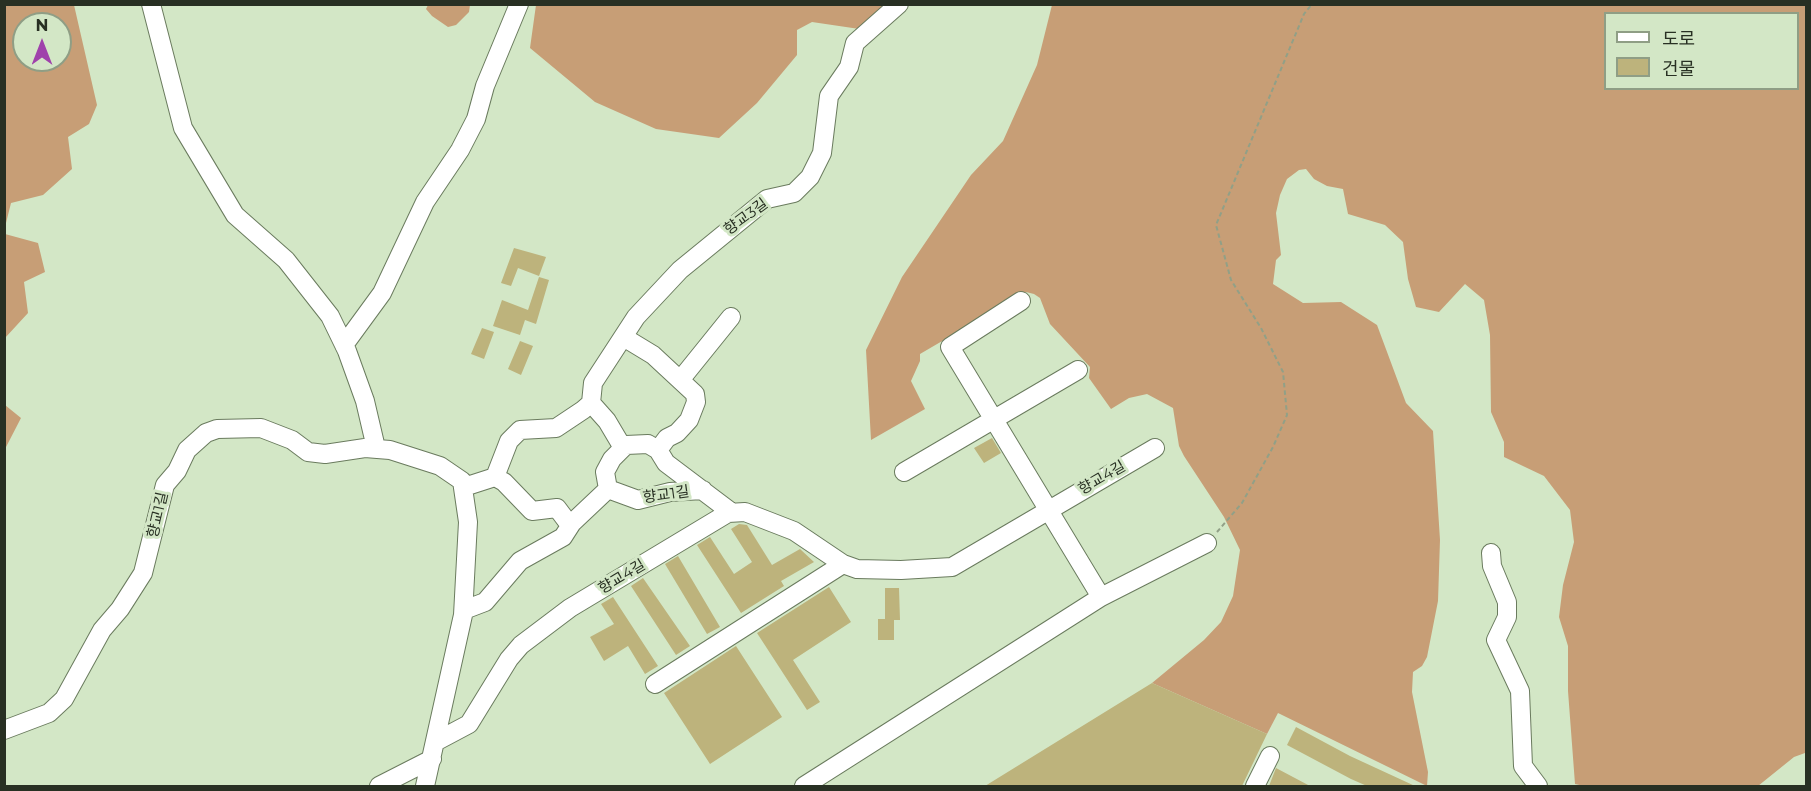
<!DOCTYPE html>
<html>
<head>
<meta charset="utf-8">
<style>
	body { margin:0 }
	#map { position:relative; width:1811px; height:791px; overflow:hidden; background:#d3e7c6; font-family:Montserrat,"Noto Sans KR",sans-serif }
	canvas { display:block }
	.frame { position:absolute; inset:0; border:6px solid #283023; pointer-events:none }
	.legend { position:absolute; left:1604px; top:12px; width:195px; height:78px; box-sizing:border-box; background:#d3e7c6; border:2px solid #8f9e85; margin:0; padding:8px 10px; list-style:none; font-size:18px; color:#283023 }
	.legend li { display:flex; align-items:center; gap:12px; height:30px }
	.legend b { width:30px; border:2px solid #8f9e85 }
	.north { position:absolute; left:12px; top:12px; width:60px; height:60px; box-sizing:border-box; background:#d3e7c6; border:2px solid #8f9e85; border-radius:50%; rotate:0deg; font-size:16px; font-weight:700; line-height:24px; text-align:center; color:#283023 }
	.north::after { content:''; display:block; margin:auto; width:21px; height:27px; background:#9f42ab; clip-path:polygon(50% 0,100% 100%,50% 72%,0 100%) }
</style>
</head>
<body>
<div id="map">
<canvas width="1811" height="791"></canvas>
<div class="frame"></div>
<ul class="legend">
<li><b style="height:8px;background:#fff"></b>도로</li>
<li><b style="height:16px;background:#bdb37c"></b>건물</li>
</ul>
<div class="north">N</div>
</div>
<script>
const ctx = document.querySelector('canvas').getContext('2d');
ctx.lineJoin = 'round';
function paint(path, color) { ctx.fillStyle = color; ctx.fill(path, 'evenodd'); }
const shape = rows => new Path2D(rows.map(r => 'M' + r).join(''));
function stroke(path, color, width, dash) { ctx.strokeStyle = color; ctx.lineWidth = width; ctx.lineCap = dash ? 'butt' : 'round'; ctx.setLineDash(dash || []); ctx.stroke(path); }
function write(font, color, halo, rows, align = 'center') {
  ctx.font = font + ' Montserrat,"Noto Sans KR",sans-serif'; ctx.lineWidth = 6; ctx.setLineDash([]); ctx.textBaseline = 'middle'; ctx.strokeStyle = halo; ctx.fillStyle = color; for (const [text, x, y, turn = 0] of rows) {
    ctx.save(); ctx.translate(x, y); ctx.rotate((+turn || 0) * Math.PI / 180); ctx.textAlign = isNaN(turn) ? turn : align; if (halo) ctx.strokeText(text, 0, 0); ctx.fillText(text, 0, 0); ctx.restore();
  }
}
paint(shape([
	[5,4,74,5,97,105,89,124,68,137,72,169,43,195,11,203,5,227],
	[24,24,60,24,60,60,24,60],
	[428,5,428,4,470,5,469,12,456,25,448,27,432,16,426,9],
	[536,5,907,5,873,31,812,22,797,30,797,55,757,103,719,138,656,129,595,102,530,48],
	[1052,5,1806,5,1806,755,1805,753,1794,757,1758,786,1584,786,1575,784,1568,691,1568,646,1559,617,1563,585,1574,542,1570,510,1544,476,1504,457,1504,442,1491,412,1490,335,1484,300,1465,284,1439,312,1416,307,1408,279,1403,242,1385,225,1348,214,1343,189,1327,186,1314,179,1306,169,1299,170,1287,179,1280,195,1276,213,1281,255,1276,260,1273,284,1303,303,1341,302,1377,325,1406,403,1433,431,1440,540,1438,601,1427,657,1422,666,1413,672,1412,692,1428,772,1427,786,1278,713,1267,734,1152,683,1204,640,1221,622,1233,596,1240,550,1224,517,1184,456,1179,446,1173,408,1147,394,1129,398,1111,409,1089,378,1090,367,1050,324,1040,298,1034,294,1026,292,920,354,920,361,911,381,925,409,871,440,866,350,902,277,971,175,1003,141,1037,65],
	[1606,14,1798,14,1798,88,1606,88],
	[5,234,38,243,45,272,24,282,28,313,5,338],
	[5,405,21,418,5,449]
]), '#c79e76');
paint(shape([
	[514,248,546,257,539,276,518,268,511,286,501,283],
	[539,277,549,280,536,324,525,320,520,335,493,326,502,300,528,310],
	[482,328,494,332,484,359,471,354],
	[520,341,533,346,521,375,508,369],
	[992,438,1001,453,984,463,974,448],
	[739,524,747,525,772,565,800,549,814,562,781,581,784,586,741,613,697,545,710,537,734,574,752,562,731,529],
	[678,556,720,627,707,634,665,564],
	[643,578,690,646,676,655,631,586],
	[829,587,851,622,793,660,820,702,807,710,757,633],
	[885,588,899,588,900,620,894,620,894,640,878,640,878,619,885,619],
	[613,597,658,666,645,674,628,646,604,661,590,637,614,624,601,604],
	[736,646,782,717,710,764,664,693],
	[1152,683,1267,734,1242,786,985,786],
	[1296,727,1350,756,1415,786,1367,786,1351,779,1287,745],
	[1276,768,1310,786,1269,786]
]), '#bdb37c');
const minor = shape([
	[151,4,183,128,235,215,286,260,330,316,347,351,365,401,376,448],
	[1021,301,950,347,1101,597],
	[625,338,653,355,695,394,696,402,689,420,677,433,667,438,658,450],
	[344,345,382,293,425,202,460,150,476,119,485,86,519,4],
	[681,379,731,317],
	[591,403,607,421,623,448],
	[904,472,1078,370],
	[495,477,504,482,532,511,557,508,566,520,572,523],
	[464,487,495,477,509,441,520,430,556,428,583,410,591,403,593,383,636,317,680,270,767,199,794,193,810,177,822,153,829,96,849,67,855,43,899,4],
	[608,489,605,472,612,459,626,445,648,444,658,450,666,463,731,512],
	[1491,553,1492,566,1507,602,1507,617,1496,640,1520,691,1523,766,1538,786],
	[464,610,485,602,520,561,563,537,572,523,608,489,638,500,670,492,703,490],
	[655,684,843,564],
	[4,730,49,713,64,699,102,630,120,609,143,573,165,485,177,471,187,450,206,433,217,429,261,428,292,440,308,452,325,454,365,448,390,450,440,466,462,481,468,522,463,615,425,786],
	[437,741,469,724,509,659,521,645,570,608,728,513,745,512,794,531,843,564,857,569,901,570,952,567,1155,448],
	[379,786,432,759],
	[804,786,1101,597,1207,543],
	[1255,786,1270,756]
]);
stroke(minor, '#6a7b5e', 20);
stroke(shape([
	[1217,532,1242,503,1273,447,1287,415,1283,372,1261,328,1231,280,1216,225,1304,14,1312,4]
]), '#91a087', 2, [4.5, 3]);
stroke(minor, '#fff', 18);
write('15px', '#283023', '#d3e7c6', [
	["향교3길",746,217,-36],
	["향교4길",1102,478,-30],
	["향교1길",666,495,-8],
	["향교1길",158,515,-77],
	["향교4길",622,577,-31]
]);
</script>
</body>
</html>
